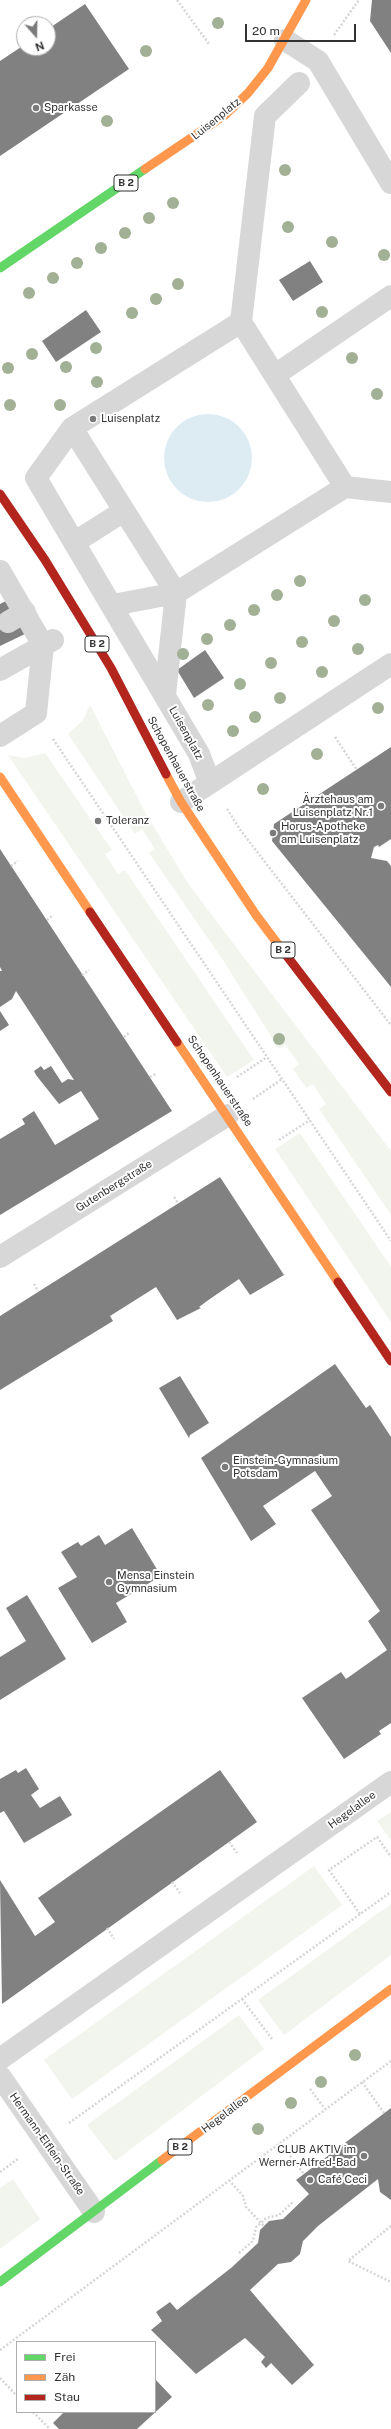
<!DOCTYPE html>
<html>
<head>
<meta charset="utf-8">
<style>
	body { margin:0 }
	#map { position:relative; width:391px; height:2429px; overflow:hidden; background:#fff; font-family:"Public Sans",sans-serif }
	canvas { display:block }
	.legend { position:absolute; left:16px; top:2341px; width:140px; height:72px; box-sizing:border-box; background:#fff; border:1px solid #adadad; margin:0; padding:5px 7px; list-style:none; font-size:12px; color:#333 }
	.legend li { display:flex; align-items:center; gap:8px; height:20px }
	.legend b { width:20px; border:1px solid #adadad }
	.north { position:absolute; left:16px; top:16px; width:40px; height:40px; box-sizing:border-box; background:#fff; border:1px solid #adadad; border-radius:50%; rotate:160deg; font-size:11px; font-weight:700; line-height:16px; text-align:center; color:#333 }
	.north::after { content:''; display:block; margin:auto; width:14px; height:18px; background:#7a7a7a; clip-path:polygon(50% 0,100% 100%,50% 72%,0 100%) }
	.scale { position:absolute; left:245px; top:24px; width:111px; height:18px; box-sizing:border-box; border:2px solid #333; border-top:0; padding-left:5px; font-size:12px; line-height:14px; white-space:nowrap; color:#333; -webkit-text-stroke:3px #fff; paint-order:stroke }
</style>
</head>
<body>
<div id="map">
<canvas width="391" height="2429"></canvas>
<ul class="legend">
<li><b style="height:5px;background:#63d668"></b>Frei</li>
<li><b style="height:5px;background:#ff974d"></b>Zäh</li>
<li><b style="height:5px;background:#b3261e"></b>Stau</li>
</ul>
<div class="north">N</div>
<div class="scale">20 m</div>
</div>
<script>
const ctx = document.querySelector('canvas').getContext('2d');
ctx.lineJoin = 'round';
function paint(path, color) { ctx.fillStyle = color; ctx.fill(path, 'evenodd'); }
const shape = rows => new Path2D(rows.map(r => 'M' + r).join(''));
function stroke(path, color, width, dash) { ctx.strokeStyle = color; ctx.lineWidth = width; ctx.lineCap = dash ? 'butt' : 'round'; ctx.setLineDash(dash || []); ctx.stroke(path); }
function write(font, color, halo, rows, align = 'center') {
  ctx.font = font + ' "Public Sans",sans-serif'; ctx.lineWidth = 4; ctx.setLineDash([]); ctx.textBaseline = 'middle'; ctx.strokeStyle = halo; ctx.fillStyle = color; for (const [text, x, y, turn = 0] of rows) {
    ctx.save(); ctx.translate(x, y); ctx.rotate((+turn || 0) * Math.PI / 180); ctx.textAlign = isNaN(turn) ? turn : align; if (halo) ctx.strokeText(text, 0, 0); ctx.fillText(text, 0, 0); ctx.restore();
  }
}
paint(shape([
	[90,705,146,814,189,885,391,1151,391,1215,319,1109,326,1104,313,1084,306,1088,293,1069,299,1064,285,1045,279,1049,223,960,149,853,155,849,142,829,135,834,68,734,83,720],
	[45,753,112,850,105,854,118,874,125,870,254,1060,227,1077,8,755,25,758],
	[300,1133,391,1267,391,1322,275,1149],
	[391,1812,391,1840,377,1821],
	[314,1866,342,1905,72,2099,44,2060],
	[391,1904,391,1955,284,2035,258,2000],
	[239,2015,264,2049,115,2161,87,2125],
	[13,2179,40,2219,0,2249,0,2188]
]), '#f1f5ed');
paint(shape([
	'164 458a44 44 0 1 1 88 0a44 44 0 1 1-88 0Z'
]), '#ddebf3');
paint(shape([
	[372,0,391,0,391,53,370,21],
	[85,4,129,69,0,156,0,61,24,45,24,48,48,48,48,29],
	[310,261,323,282,293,301,279,280],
	[86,310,101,332,56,362,42,341],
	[6,601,27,633,0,646,0,604],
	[205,650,224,678,194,698,177,670],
	[391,747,391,839,379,847,378,845,374,847,371,858,387,861,391,866,391,987,272,841,274,824],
	[0,849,172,1111,0,1215,0,1139,25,1124,22,1119,34,1111,55,1145,99,1119,81,1091,59,1104,36,1075,34,1071,41,1066,44,1070,51,1066,62,1083,68,1079,74,1080,16,991,12,999,0,1007,0,971,2,971,0,967],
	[0,1011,9,1025,0,1031],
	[220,1177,284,1275,250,1295,239,1279,207,1301,199,1307,201,1308,177,1320,156,1287,110,1316,113,1321,0,1390,0,1316],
	[335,1364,366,1408,370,1405,391,1437,391,1723,379,1731,381,1734,344,1759,302,1698,341,1672,346,1679,387,1650,368,1621,380,1611,311,1510,332,1496,315,1471,263,1506,276,1524,251,1541,201,1458],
	[180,1376,209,1423,190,1435,189,1438,159,1388],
	[132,1528,161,1576,116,1603,127,1622,92,1643,58,1588,77,1577,61,1552,78,1542,81,1546,99,1535,105,1545],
	[27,1595,66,1659,0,1700,0,1657,26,1641,6,1608],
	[26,1768,39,1789,31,1795,40,1808,60,1796,72,1815,24,1843,4,1811,0,1813,0,1779,16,1770,18,1773],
	[220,1770,257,1822,2,2004,0,1880,35,1936,55,1922,38,1898],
	[391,2108,391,2200,380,2192,378,2179,318,2226,303,2241,300,2254,291,2262,278,2264,250,2290,314,2365,292,2385,271,2363,266,2368,261,2362,265,2357,245,2338,196,2374,151,2330,162,2321,156,2312,170,2302,177,2310,231,2268,258,2243,260,2230,269,2221,283,2219,309,2194,296,2180],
	[155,2379,172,2397,137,2429,59,2429,53,2423,64,2412,155,2412]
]), '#818181');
stroke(shape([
	[177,0,209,44],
	[334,35,359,0],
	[335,737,357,770],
	[53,739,391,1241],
	[227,809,241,831,391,1025],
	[11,866,18,861],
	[47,920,53,915],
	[82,975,89,970],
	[124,1037,130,1032],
	[150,1077,157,1073],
	[237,1077,267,1057],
	[253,1099,282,1079],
	[279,1140,310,1120],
	[174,1197,178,1203],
	[34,1284,38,1291],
	[229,1842,237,1853],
	[172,1882,180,1893],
	[360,1914,329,1870,377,1837,391,1857],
	[107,1928,114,1939],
	[242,1999,272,2039],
	[362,2082,384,2113],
	[310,2089,325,2109],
	[69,2123,391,1892],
	[280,2143,304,2174],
	[0,2172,19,2158],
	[229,2180,243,2196,246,2207,264,2226],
	[391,2226,348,2261,391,2282],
	[239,2253,253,2241,256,2227,261,2223,266,2218,279,2215,294,2201],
	[0,2350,391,2061],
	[0,2378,17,2396],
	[33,2412,50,2429]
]), '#d6d6d6', 2.5, [2, 2]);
stroke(shape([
	[285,40,318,61,391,183],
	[299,83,265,116,241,322,345,487],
	[275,375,391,296],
	[72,428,176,593,165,695],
	[75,542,124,511],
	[0,571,43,645,36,713,0,736],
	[113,605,176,593,345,487,391,492],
	[8,622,25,612],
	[0,670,53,640],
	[210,783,199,754,36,478,72,428,241,322],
	[181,802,391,664],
	[0,1257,228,1115],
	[0,2059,391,1782],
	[0,2076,94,2212]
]), '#d7d7d7', 22);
stroke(shape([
	[0,268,145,169],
	[0,2282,162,2160]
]), '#63d668', 9);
stroke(shape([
	[145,169,225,115,248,93,268,68,306,0],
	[166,774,181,802,256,915,280,947],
	[0,777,90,912],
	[177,1042,338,1282],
	[162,2160,391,1989]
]), '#ff974d', 9);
stroke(shape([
	[0,494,45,560,111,668,166,774],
	[90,912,177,1042],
	[280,947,391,1092],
	[338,1282,391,1361]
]), '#b3261e', 9);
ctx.fillStyle = '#a2b095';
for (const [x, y] of [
	[218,23],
	[146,51],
	[107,121],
	[285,170],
	[173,203],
	[149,218],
	[288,227],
	[125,233],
	[332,242],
	[101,248],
	[384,255],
	[77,263],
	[53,278],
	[178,284],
	[29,293],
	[156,299],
	[322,312],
	[132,313],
	[96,348],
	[32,354],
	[352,358],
	[66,367],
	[8,368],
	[97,382],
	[377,394],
	[10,405],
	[60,405],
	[300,581],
	[277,595],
	[365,600],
	[254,610],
	[334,621],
	[230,625],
	[207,639],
	[302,642],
	[358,649],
	[183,654],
	[271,663],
	[322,672],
	[240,684],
	[280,698],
	[208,705],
	[378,708],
	[255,717],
	[233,731],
	[317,754],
	[263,789],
	[279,1039],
	[355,2055],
	[321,2082],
	[291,2103],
	[258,2129]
]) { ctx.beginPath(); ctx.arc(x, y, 6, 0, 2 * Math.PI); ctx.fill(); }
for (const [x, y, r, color] of [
	[36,108,4,"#7a7a7a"],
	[93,419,4,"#7a7a7a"],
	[381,806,4,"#7a7a7a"],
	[98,821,4,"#7a7a7a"],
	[273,833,4,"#7a7a7a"],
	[225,1467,4,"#7a7a7a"],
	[109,1582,4,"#7a7a7a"],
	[364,2156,4,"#7a7a7a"],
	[310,2180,4,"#7a7a7a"]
]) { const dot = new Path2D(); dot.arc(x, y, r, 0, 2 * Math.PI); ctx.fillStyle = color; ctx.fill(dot); stroke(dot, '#fff', 1.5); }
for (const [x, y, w] of [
	[126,183,24],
	[97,644,24],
	[283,950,24],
	[180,2147,24]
]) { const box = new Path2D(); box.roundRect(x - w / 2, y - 8, w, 16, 3); ctx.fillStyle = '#fff'; ctx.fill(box); stroke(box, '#333', 1); }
write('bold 10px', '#333', null, [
	["B 2",126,183],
	["B 2",97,644],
	["B 2",283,950],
	["B 2",180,2147]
]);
write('11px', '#333', '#fff', [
	["Sparkasse",44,108],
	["Luisenplatz",101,419],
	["Ärztehaus am",373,800,"right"],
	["Luisenplatz Nr.1",373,813,"right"],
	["Toleranz",106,821],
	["Horus-Apotheke",281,827],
	["am Luisenplatz",281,840],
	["Einstein-Gymnasium",233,1461],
	["Potsdam",233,1474],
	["Mensa Einstein",117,1576],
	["Gymnasium",117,1589],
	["CLUB AKTIV im",356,2150,"right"],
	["Werner-Alfred-Bad",356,2163,"right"],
	["Café Ceci",318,2180]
], 'left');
write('11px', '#333', '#fff', [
	["Luisenplatz",216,119,-39],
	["Luisenplatz",186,733,61],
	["Schopenhauerstraße",176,764,61],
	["Schopenhauerstraße",220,1081,56],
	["Gutenbergstraße",114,1186,-32],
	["Hegelallee",352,1810,-36],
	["Hegelallee",225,2114,-37],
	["Hermann-Elflein-Straße",47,2144,55]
]);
</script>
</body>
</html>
